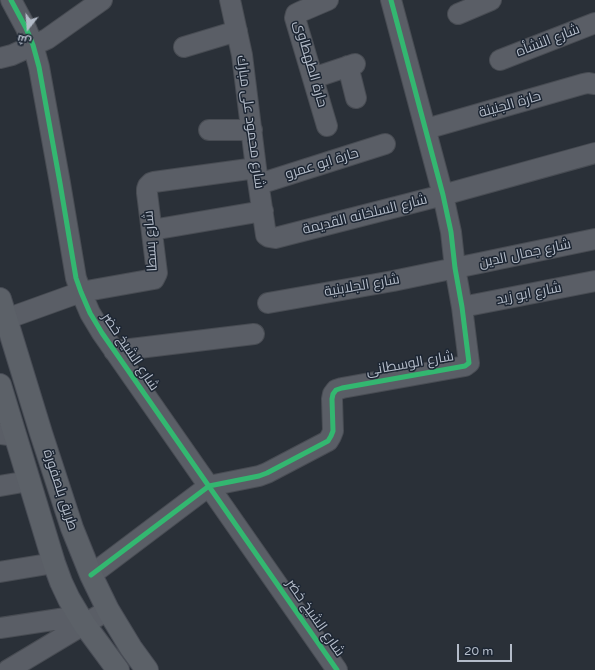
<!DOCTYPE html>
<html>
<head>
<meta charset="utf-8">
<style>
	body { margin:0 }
	#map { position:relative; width:595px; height:670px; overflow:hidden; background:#2a3038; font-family:"Varela Round",Cairo,sans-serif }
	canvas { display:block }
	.north { position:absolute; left:8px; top:8px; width:40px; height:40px; -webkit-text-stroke:3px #1d2633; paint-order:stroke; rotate:197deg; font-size:11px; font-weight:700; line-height:16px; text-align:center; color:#b4bcc9 }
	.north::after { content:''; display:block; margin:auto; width:14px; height:18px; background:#b4bcc9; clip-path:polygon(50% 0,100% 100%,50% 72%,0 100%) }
	.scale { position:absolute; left:457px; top:644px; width:55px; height:18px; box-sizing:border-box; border:2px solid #b4bcc9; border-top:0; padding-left:5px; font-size:12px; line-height:14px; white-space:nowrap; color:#b4bcc9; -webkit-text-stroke:3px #1d2633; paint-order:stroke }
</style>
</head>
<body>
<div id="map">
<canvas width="595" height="670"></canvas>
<div class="north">ش</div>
<div class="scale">20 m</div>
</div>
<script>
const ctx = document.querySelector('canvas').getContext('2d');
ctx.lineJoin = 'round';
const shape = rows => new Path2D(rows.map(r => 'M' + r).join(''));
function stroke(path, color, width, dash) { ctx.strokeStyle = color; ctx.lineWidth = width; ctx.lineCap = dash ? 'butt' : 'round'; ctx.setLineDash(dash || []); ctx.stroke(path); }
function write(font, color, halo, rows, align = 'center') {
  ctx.font = font + ' "Varela Round",Cairo,sans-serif'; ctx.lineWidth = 3; ctx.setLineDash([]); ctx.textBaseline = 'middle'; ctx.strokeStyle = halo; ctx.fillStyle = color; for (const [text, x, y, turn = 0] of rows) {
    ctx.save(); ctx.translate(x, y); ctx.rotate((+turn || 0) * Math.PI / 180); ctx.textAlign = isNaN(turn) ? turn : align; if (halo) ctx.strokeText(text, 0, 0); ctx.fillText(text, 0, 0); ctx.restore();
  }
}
const minor = shape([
	[11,0,26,28,33,45,39,67,60,183,76,278,81,292,90,313,102,333,337,670],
	[230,0,242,55,256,168,266,235,269,237,275,238,443,195,595,153],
	[458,14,491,0],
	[184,47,237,31],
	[0,58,12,55,47,39,102,0],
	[500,60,595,23],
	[348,66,356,98],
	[313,78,355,64],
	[327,126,295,18,296,14,300,12,328,0],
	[426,129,583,84,588,83,595,84],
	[209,130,252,130],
	[259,184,385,144],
	[152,230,263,211],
	[268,303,393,281,595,239],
	[462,307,595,281],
	[6,319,81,292,154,279,157,273,147,193,147,189,148,186,151,183,154,182,256,168],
	[114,351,254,334],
	[0,434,16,436],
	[0,486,29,481],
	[0,572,54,563],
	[91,575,209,486,259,476,267,473,328,441,331,436,333,431,332,399,333,394,336,390,342,388,465,366,469,363,462,307,455,268,451,232,443,195,391,0],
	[0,628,79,616],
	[8,670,108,610]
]);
const primary = shape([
	[0,299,41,433,72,528,91,575,108,610,131,648,147,670],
	[0,385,54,563,61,582,69,599,84,624,118,670]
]);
stroke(minor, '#484c53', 22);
stroke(primary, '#484c55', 24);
stroke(minor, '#5a5e66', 20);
stroke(primary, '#5c6168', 22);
stroke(shape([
	[11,0,26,28,33,45,39,67,60,183,76,278,81,292,90,313,102,333,337,670],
	[91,575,209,486,259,476,267,473,328,441,331,436,333,431,332,399,333,394,336,390,342,388,465,366,469,363,462,307,455,268,451,232,443,195,391,0]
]), '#33b770', 5);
write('14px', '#b4bcc9', '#1d2633', [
	["شارع النشأه",548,41,-21],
	["حارة الطهطاوى",310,64,74],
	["حارة الجنينة",510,105,-16],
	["شارع محمود على مبارك",250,122,82],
	["حارة ابو عمرو",322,164,-17],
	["شارع السلخانه القديمة",365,215,-14],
	["شارع بسطا",151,241,-94],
	["شارع جمال الدين",525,254,-12],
	["شارع الجلابنية",362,286,-10],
	["شارع ابو زيد",529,294,-11],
	["شارع الشيخ خضر",130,352,56],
	["شارع الوسطانى",410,364,-10],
	["طريق بلصفورة",60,490,72],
	["شارع الشيخ خضر",315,618,55]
]);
</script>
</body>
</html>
